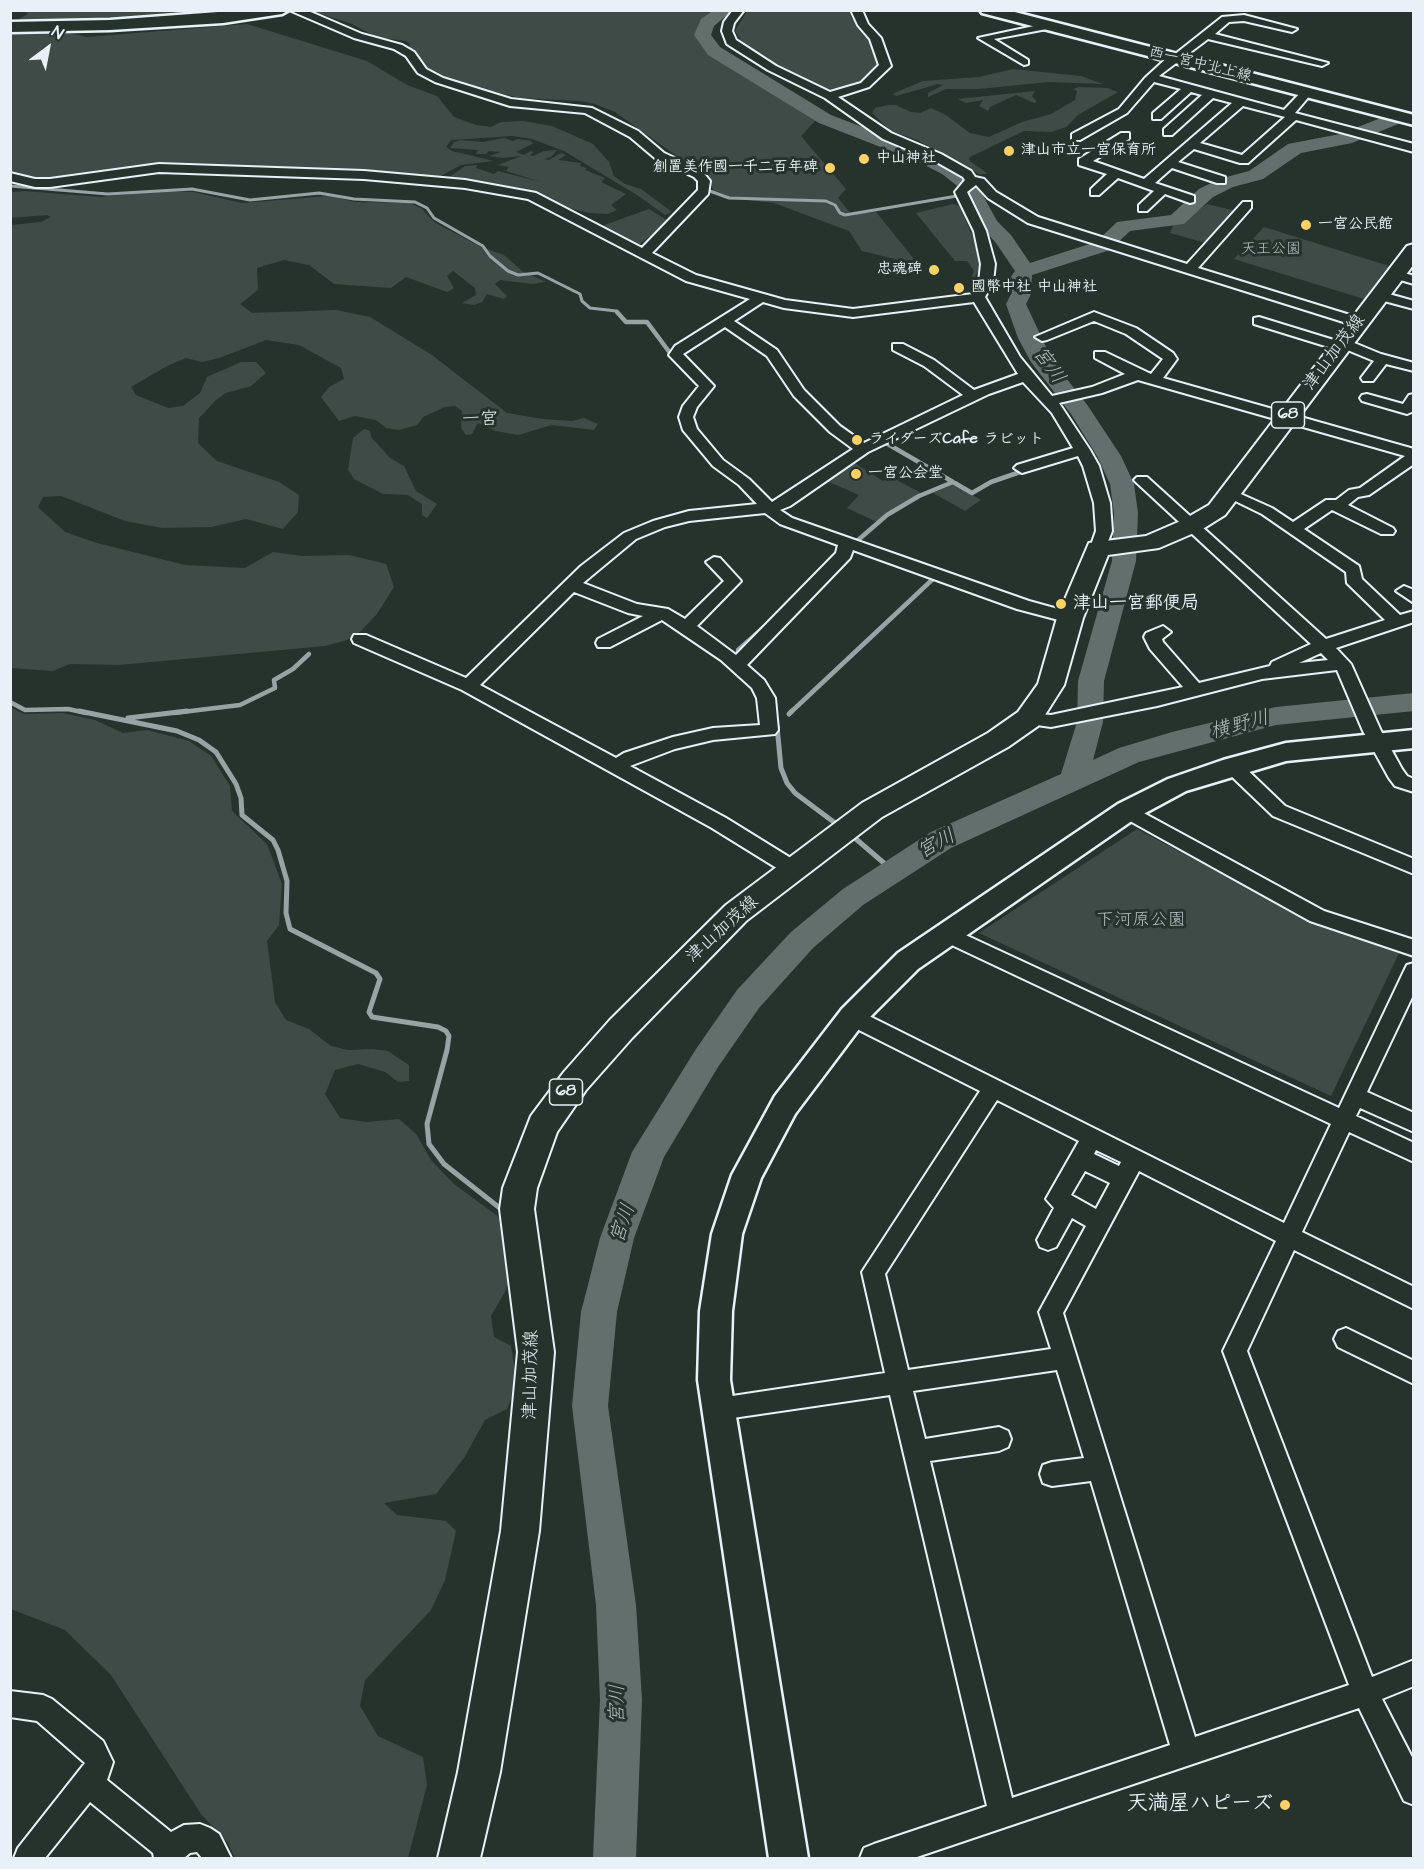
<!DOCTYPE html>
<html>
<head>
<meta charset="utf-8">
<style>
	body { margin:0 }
	#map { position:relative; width:1424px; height:1869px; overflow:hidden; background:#26332d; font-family:"Architects Daughter",sans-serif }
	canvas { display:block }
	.frame { position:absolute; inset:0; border:12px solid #e8f1f8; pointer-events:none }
	.north { position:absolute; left:18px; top:18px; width:60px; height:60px; -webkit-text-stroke:4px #26332d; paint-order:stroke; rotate:32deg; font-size:16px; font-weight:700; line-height:24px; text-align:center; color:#e8f1f8 }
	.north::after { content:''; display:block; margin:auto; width:21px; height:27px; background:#e8f1f8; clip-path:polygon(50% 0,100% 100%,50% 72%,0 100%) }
</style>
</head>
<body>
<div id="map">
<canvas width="1424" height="1869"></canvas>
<div class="frame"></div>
<div class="north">N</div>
</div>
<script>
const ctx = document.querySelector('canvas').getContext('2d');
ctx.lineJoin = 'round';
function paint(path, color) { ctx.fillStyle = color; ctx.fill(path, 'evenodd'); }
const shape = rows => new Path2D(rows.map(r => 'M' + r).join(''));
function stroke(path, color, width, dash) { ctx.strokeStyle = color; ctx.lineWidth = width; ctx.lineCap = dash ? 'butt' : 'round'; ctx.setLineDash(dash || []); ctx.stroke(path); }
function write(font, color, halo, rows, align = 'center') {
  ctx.font = font + ' "Architects Daughter","Klee One",sans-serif'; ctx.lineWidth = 6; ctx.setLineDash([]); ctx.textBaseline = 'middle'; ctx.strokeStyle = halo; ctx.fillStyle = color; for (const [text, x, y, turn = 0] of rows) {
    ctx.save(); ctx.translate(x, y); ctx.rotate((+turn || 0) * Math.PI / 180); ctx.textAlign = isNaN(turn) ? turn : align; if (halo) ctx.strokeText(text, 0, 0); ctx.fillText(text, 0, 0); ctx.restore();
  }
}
paint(shape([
	[24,11,236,11,132,20,19,23,19,19,28,14],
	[311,11,720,11,698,29,711,52,814,114,817,119,801,136,846,189,838,198,851,214,876,212,914,259,907,262,862,251,849,231,774,203,721,197,713,191,710,177,706,173,674,154,615,112,595,104,580,101,520,98,463,84,439,75,426,67,409,48,410,44,406,41,376,37,352,24],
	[747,11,849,11,851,17,876,49,879,64,876,71,860,84,847,88,827,89,773,64,744,45,735,31],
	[247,24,367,61,407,85,437,96,454,117,476,125,491,127,501,122,523,121,552,126,593,144,609,162,614,176,625,184,641,189,672,212,665,215,637,195,564,151,532,139,512,136,451,140,446,147,452,151,494,161,461,165,437,178,166,163,142,165,66,178,34,178,11,173,10,34,69,33,87,37],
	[1013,69,1081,76,1103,84,1048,82,979,89,946,89,928,97,928,93,943,85,938,84,896,96,892,94,923,81,979,77],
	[1079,87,1107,88,1118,92,1078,115,1066,127,1051,132,1024,131,970,157,969,160,988,174,979,174,917,140,891,131,872,113,875,108,888,105,896,105,911,112,920,113,931,108,946,115,970,133,989,137,1022,122,1051,114,1075,100,1077,91,1073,89],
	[1035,91,1032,96,1037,102,1034,103,1016,95,990,107,988,111,979,106,983,100,966,103,958,99],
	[504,138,513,141,518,139,532,141,530,142,534,143,516,152,524,155,530,151,534,152,530,155,533,156,544,151,557,150,551,157,544,159,549,160,561,153,566,155,558,160,581,163,580,166,587,168,585,170,605,178,601,182,626,194,611,205,617,210,608,214,589,213,560,206,517,189,445,180,465,166,477,165,476,168,494,174,498,171,541,182,506,171,509,167,498,165,521,156,503,158,489,156,501,152,489,151,486,154,476,154,478,150,450,148,454,142,461,140,483,142],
	[24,191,100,197,165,191,193,192,242,203,329,196,355,202,410,203,421,208,434,222,481,247,504,255,522,271,546,282,532,284,500,280,495,284,507,296,504,299,487,294,482,302,474,305,462,303,476,295,475,288,453,271,447,276,454,288,447,292,406,277,391,288,334,284,309,265,284,260,257,268,258,290,240,304,252,313,336,310,370,317,432,355,507,413,543,419,572,421,584,418,598,424,594,430,552,425,518,435,496,431,478,423,472,434,466,435,461,428,462,411,455,406,445,407,423,417,417,425,399,430,386,428,376,420,355,416,339,421,321,397,329,387,344,379,341,368,299,345,266,340,219,358,202,362,186,358,167,366,131,387,136,395,168,408,183,406,200,393,207,377,241,362,256,362,266,373,251,386,226,393,216,400,199,418,198,443,217,461,279,482,299,495,298,512,283,529,246,519,211,527,162,528,125,521,61,496,43,497,38,507,65,532,97,543,185,565,245,568,273,552,302,556,349,555,386,564,394,587,377,614,361,631,347,640,325,646,119,665,70,664,53,671,11,668,11,225,41,222,51,217,47,215,11,218,11,192],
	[953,204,960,206,976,245,980,268,974,279,971,278,974,271,967,261,955,261,916,213],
	[1207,204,1236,211,1206,243,1170,233,1174,224,1187,219],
	[649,209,670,222,637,246,602,226],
	[1264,227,1389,266,1364,299,1234,259],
	[364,429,370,431,371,437,390,458,404,466,416,491,437,504,427,518,422,515,422,504,408,495,383,494,354,479,348,470,353,438],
	[850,460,883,481,891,477,921,493,885,514,877,522,847,508,859,495,822,479],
	[954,484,981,500,965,511,933,493],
	[10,707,24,714,63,713,95,720,123,733,147,730,189,741,211,756,230,786,232,811,267,844,282,884,279,925,267,941,275,1002,286,1020,309,1029,331,1046,348,1050,373,1049,388,1051,409,1065,409,1081,398,1082,385,1072,358,1064,335,1070,325,1094,340,1118,366,1122,399,1119,416,1134,431,1160,454,1184,507,1223,512,1262,506,1290,491,1316,494,1337,511,1346,517,1385,507,1409,485,1420,464,1458,436,1494,384,1503,397,1515,446,1521,456,1531,445,1580,431,1610,365,1680,360,1706,378,1736,423,1757,427,1785,408,1858,235,1858,228,1843,201,1814,111,1675,65,1630,11,1609],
	[1137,829,1315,923,1400,951,1331,1096,979,933]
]), '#3e4b47');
stroke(shape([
	[10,186,108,194,192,189,250,200,319,193,354,199,415,202,427,208,434,218,483,246,490,256,508,271,518,275,538,273,580,294,582,301,590,308,616,311,618,314],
	[707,190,729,198,826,201,835,205,840,213,845,215,957,196]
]), '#98a3a5', 3);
stroke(shape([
	[617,312,626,322,647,322,673,357],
	[684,428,709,460],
	[891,440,886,443,972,493,991,482,1023,471],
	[857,541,887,515,919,496,953,482],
	[738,659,738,650,764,627],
	[10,702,25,710,68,709,86,713],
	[174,713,240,705,275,688,274,680,293,669,309,654],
	[790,713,934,578]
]), '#98a3a5', 4.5);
stroke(shape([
	[79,711,177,731,199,740,216,752,236,784,241,798,242,815,273,840,278,850,287,881,286,913,290,929,376,973,380,979,369,1012,372,1017,438,1027,446,1031,449,1036,447,1050,427,1124,429,1144,444,1164,501,1209],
	[789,714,792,711],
	[128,718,187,711],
	[777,726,781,768,787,783,795,793,835,823],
	[856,839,892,870]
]), '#98a3a5', 5);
paint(shape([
	[714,10,733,10,714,26,711,35,720,47,831,115,933,154,956,166,975,181,997,221,1011,235,1030,263,1096,242,1117,222,1171,215,1199,189,1219,179,1249,171,1288,144,1340,134,1386,116,1398,116,1401,120,1398,124,1352,143,1301,153,1263,179,1233,187,1213,197,1184,224,1130,231,1110,250,1032,275,1031,294,1026,304,1052,360,1088,406,1121,456,1134,484,1138,513,1136,561,1104,681,1103,722,1093,760,1119,748,1172,732,1276,707,1414,693,1414,711,1276,725,1139,762,951,848,863,905,813,948,759,1008,718,1067,664,1157,634,1238,617,1312,608,1406,636,1605,642,1700,636,1858,593,1858,600,1700,596,1605,572,1406,581,1312,600,1238,632,1152,696,1049,737,990,791,932,843,889,931,832,1061,774,1077,722,1078,681,1112,561,1114,513,1110,484,1097,456,1071,414,1031,362,1018,338,1006,304,1011,294,1010,278,1015,271,996,243,979,224,960,188,942,174,919,162,819,123,708,55,694,35,701,19,714,10]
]), '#636f6d');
const street = shape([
	[289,10,306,10,362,34,402,45,414,52,426,69,443,78,511,99,592,108,638,131,664,153,702,171,710,181,708,194,652,253,696,275,785,300,853,309,973,294,979,282,981,264,974,231,955,192,965,180,963,177,933,160,883,139,825,98,768,70,727,44,722,31,724,22,733,10,744,10,734,23,732,31,736,40,776,66,830,92,861,83,879,65,870,39,858,25,851,10,862,10,868,24,881,38,891,66,869,87,838,97,891,133,941,154,971,171,975,177,984,179,996,192,1038,217,1187,264,1243,202,1251,202,1251,208,1198,268,1363,319,1363,325,1353,325,1028,223,988,198,976,185,967,192,986,231,995,264,993,282,985,297,1020,357,1052,396,1092,387,1125,374,1095,358,1095,352,1105,352,1151,374,1163,359,1126,334,1094,321,1047,340,1042,341,1035,337,1094,312,1136,328,1173,353,1177,359,1163,378,1414,449,1414,464,1369,495,1358,497,1348,505,1393,528,1395,531,1393,534,1381,534,1332,510,1304,529,1359,566,1362,579,1400,615,1414,611,1414,622,1336,648,1351,664,1381,731,1402,769,1407,776,1414,779,1414,792,1395,786,1389,778,1363,731,1337,670,1262,679,1157,706,1051,727,1022,723,1019,719,1028,713,1051,715,1183,687,1150,649,1144,637,1146,633,1163,626,1171,632,1162,639,1163,642,1199,683,1270,666,1272,662,1311,644,1137,483,1134,480,1137,477,1147,477,1326,639,1385,620,1347,583,1346,572,1262,514,1221,494,1229,489,1234,491,1272,508,1293,522,1326,500,1336,500,1349,490,1360,488,1405,456,1138,380,1102,393,1059,403,1090,450,1099,466,1110,503,1112,531,1104,552,1098,553,1090,548,1096,531,1094,503,1083,466,1078,456,1022,473,1014,468,1017,465,1073,448,1052,413,1023,382,989,394,868,452,790,506,780,510,792,518,1029,601,1076,614,1078,618,1070,623,1017,609,853,550,850,558,747,665,764,680,775,698,778,730,775,734,713,740,675,749,630,766,726,818,802,865,804,870,802,875,788,875,712,828,462,690,354,643,352,639,354,635,366,635,466,678,581,566,624,533,653,521,689,511,757,504,739,485,713,466,683,430,679,417,683,406,699,386,669,355,675,346,750,299,686,281,528,199,465,188,364,179,159,172,50,187,35,187,10,181,10,173,35,179,50,179,159,164,364,171,465,180,536,193,642,248,698,190,698,181,694,177,656,159,630,137,585,113,510,106,435,82,418,73,406,56,394,49,354,38,289,10],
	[763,302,784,308,853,317,974,302,1018,374,974,390,934,360,903,344,893,344,893,350,924,366,963,395,864,443,840,426,804,390,777,350,734,321,763,302],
	[725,327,767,356,794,396,830,432,853,449,772,502,749,479,723,460,697,429,693,417,697,407,714,386,683,354,725,327],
	[765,513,780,524,838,545,836,553,736,655,697,626,741,581,720,558,714,557,706,562,724,581,685,619,668,609,637,604,583,583,636,539,665,527,689,521,765,513],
	[574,592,628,613,643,616,598,639,596,643,598,647,610,647,662,620,721,660,752,688,757,698,760,725,713,728,673,737,624,753,616,758,480,685,574,592],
	[1321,653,1328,660,1299,663,1321,653],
	[1244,15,1297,29,1292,32,1244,21,1229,22,1215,34,1328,63,1322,66,1208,39,1159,76,1284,110,1303,90,1311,90,1311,94,1295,113,1414,144,1414,152,1296,120,1248,163,1240,163,1194,149,1178,162,1225,177,1225,183,1217,183,1172,168,1155,183,1194,196,1194,202,1190,203,1165,194,1147,211,1139,211,1139,205,1154,191,1118,178,1099,195,1091,195,1091,189,1107,174,1079,165,1079,159,1121,133,1129,133,1129,139,1093,161,1144,179,1232,103,1213,98,1172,135,1164,135,1164,129,1202,95,1191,92,1161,119,1153,119,1153,113,1181,89,1154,82,1127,113,1080,140,1072,140,1072,134,1119,109,1145,78,1169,56,1174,55,1222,17,1244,15],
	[1243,106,1285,117,1242,155,1200,143,1243,106],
	[1048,23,1053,26,1052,28,994,39,1028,60,1028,64,1024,65,978,38,1048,23],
	[1395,270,1414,276,1414,284,1390,277,1390,271,1395,270],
	[1378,291,1414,301,1414,309,1373,298,1371,295,1378,291],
	[1259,317,1337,341,1347,340,1381,354,1414,363,1414,371,1386,364,1373,381,1363,381,1361,378,1374,361,1345,349,1335,349,1254,324,1254,318,1259,317],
	[1367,394,1403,404,1409,395,1414,394,1414,411,1407,414,1362,401,1360,398,1362,395,1367,394],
	[1404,586,1414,590,1414,603,1396,591,1404,586],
	[1232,760,1238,761,1285,806,1414,859,1414,874,1273,816,1226,771,1223,766,1226,761,1232,760],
	[1127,804,1324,911,1414,940,1414,956,1310,921,1121,816,1118,811,1121,806,1127,804],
	[946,926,1339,1108,1404,971,1407,965,1414,963,1414,993,1367,1092,1414,1113,1414,1132,1360,1108,1356,1116,1414,1143,1414,1162,1349,1132,1302,1232,1414,1287,1414,1309,1294,1250,1247,1351,1372,1677,1414,1660,1414,1686,1382,1699,1414,1761,1414,1805,1404,1801,1359,1708,914,1858,860,1858,864,1848,874,1844,987,1806,890,1395,719,1420,711,1417,707,1409,711,1401,719,1398,885,1373,862,1272,980,1091,845,1023,842,1017,845,1011,852,1009,859,1011,1284,1223,1331,1124,939,939,936,934,939,929,946,926],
	[997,1100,1079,1141,1046,1199,1054,1208,1037,1240,1040,1247,1048,1250,1056,1247,1072,1218,1086,1226,1039,1312,1051,1349,908,1370,885,1274,997,1100],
	[1096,1150,1121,1162,1119,1166,1094,1154,1096,1150],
	[1085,1171,1110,1183,1096,1209,1071,1195,1085,1171],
	[1139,1171,1276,1241,1223,1351,1349,1685,1195,1737,1063,1313,1139,1171],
	[1057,1370,1084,1458,1052,1462,1043,1465,1040,1474,1043,1483,1052,1486,1091,1481,1170,1745,1012,1798,930,1461,999,1451,1008,1447,1011,1439,1008,1431,999,1427,925,1439,913,1391,1057,1370],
	[1346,1328,1414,1361,1414,1384,1338,1347,1334,1339,1338,1331,1346,1328],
	[10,1691,43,1695,52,1699,103,1741,113,1762,107,1780,171,1832,184,1825,200,1824,210,1828,219,1834,231,1858,202,1858,197,1852,190,1853,184,1858,154,1858,153,1853,90,1802,45,1858,14,1858,18,1848,85,1763,37,1721,10,1717,10,1691]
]);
const secondary = shape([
	[245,10,289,10,282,14,223,23,110,30,10,32,10,22,110,20,245,10],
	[980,10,1007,10,1414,115,1414,125,982,13,980,10],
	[1414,730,1414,748,1286,761,1186,791,1136,818,918,969,862,1025,795,1114,761,1178,742,1234,732,1311,730,1380,808,1858,769,1858,698,1380,700,1311,712,1234,732,1175,775,1096,842,1009,898,953,1118,804,1168,779,1223,760,1286,743,1414,730]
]);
const primary = shape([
	[1414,244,1414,264,1225,515,1201,530,1159,548,1108,555,1083,618,1064,685,1038,726,1008,747,882,817,746,921,632,1038,586,1090,557,1132,537,1188,534,1209,554,1352,539,1531,500,1772,480,1858,438,1858,458,1772,501,1531,518,1352,500,1209,503,1188,531,1116,564,1072,610,1020,726,905,862,803,988,733,1018,712,1038,684,1057,618,1089,543,1146,536,1183,520,1209,505,1407,246,1414,244]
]);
stroke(street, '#e8f1f8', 4);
stroke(secondary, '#e8f1f8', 5);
stroke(primary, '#e8f1f8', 4);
paint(street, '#26332d');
paint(secondary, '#26332d');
paint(primary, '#26332d');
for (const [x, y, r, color] of [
	[1009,151,6,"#ffd166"],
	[864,159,6,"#ffd166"],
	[830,168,6,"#ffd166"],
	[1306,225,6,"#ffd166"],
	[934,270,6,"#ffd166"],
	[959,288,6,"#ffd166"],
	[857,440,6,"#ffd166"],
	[856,474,6,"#ffd166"],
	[1061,604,6,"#ffd166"],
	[1285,1805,6,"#ffd166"]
]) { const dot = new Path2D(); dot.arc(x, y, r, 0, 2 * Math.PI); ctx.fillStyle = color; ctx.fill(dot); stroke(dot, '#26332d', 2); }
write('15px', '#e8f1f8', '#26332d', [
	["西一宮中北上線",1200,65,14]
]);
write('bold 15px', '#e8f1f8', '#26332d', [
	["津山市立一宮保育所",1021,151],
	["中山神社",876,159],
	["創置美作國一千二百年碑",818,168,"right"],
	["一宮公民館",1318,225],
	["忠魂碑",922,270,"right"],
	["國幣中社 中山神社",971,288],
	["ライダーズCafe ラビット",869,440],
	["一宮公会堂",868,474]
], 'left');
write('15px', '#b5bfc3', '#26332d', [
	["天王公園",1271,250]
]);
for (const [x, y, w] of [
	[1288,415,33],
	[566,1092,33]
]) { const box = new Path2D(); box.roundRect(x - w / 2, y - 13, w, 26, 4.5); ctx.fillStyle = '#26332d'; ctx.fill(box); stroke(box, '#e8f1f8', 1.5); }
write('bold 16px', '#e8f1f8', null, [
	["68",1288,415],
	["68",566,1092]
]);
write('18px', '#e8f1f8', '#26332d', [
	["津山加茂線",1335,353,-53],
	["津山加茂線",723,930,-42],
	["津山加茂線",532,1375,-89]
]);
write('18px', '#e8f1f8', '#26332d', [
	["一宮",480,420]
]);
write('bold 18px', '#e8f1f8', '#26332d', [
	["津山一宮郵便局",1073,604]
], 'left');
write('18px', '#b5bfc3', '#26332d', [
	["下河原公園",1141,921]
]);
write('italic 20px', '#b3bdc0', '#26332d', [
	["宮川",1048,366,55],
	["横野川",1240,726,-15],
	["宮川",937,845,-29],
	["宮川",624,1224,-71],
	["宮川",619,1704,-90]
]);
write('bold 21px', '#e8f1f8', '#26332d', [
	["天満屋ハピーズ",1273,1805]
], 'right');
</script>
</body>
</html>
